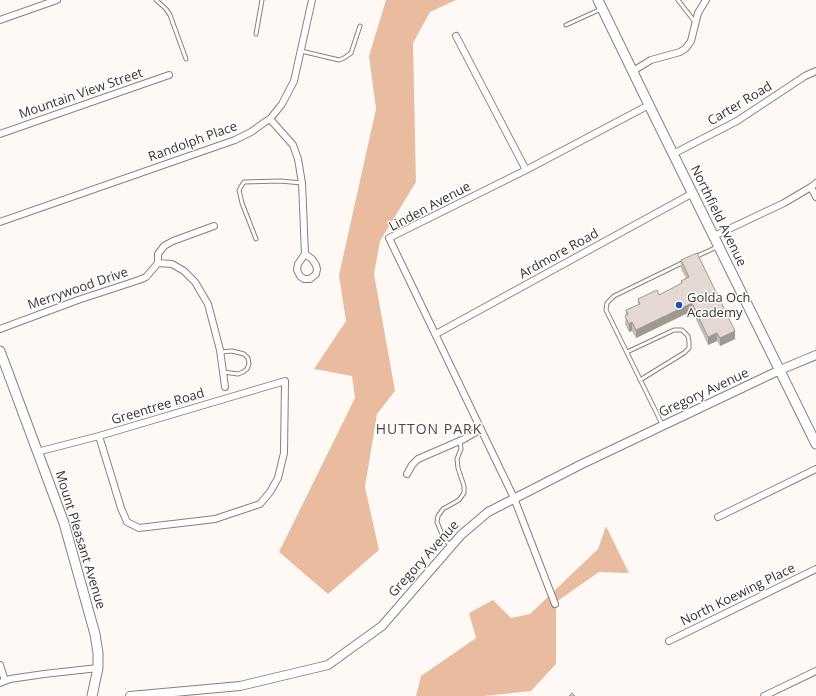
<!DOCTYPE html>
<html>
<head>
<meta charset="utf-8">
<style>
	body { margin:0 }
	canvas { display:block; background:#fff9f5 }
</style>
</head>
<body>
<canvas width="816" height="696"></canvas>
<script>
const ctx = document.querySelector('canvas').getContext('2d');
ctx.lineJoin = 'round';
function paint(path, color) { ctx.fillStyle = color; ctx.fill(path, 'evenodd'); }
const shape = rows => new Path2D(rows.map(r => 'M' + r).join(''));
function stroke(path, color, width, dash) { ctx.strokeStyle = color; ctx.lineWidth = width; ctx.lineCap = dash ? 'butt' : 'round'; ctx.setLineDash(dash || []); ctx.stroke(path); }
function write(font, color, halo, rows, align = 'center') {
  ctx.font = font + ' "Open Sans",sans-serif'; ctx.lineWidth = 3; ctx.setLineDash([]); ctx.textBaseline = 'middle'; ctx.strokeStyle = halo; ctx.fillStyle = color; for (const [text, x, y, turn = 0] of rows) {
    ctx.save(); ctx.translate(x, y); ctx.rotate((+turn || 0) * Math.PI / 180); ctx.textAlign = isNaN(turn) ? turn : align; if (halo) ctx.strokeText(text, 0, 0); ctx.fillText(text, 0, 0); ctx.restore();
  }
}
paint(shape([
	[386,0,456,0,430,12,413,43,416,182,380,241,374,274,395,391,377,414,365,487,379,550,328,594,279,552,355,398,352,376,314,369,346,321,339,275,376,109,369,56],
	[606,526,629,573,599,572,556,602,556,664,531,691,485,696,416,696,421,676,476,638,469,613,493,600,511,618,530,614,598,549]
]), '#e9bca0');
const lane = shape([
	[156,0,166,9,170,15,186,59],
	[678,0,695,22],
	[566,25,601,9],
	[256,34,262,0],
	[301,51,339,60,344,58,351,53,360,26],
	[256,239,242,203,239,190,244,182,280,181,302,183],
	[695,257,717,247],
	[221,352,232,351,244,354,248,358,249,364,247,369,243,372,238,374,223,372],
	[627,352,674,330,682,330,688,336,689,342,689,348,684,353,640,380],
	[662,424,606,310,607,303,614,296,684,262],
	[451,546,444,539,437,522,438,516,443,509,459,500,464,493,464,486,458,468,457,459,461,449,460,441]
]);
const street = shape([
	[0,20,57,0],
	[456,36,526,170],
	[633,71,651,60,680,52,686,48,691,41,698,13,706,0],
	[270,119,293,145,298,159,302,183,305,254,298,264,297,270,300,276,304,279,310,279,316,274,317,269,316,265,312,259,305,254],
	[0,134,169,75],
	[673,154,737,121,805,76,816,71],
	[811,187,816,197],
	[0,222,235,140,251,132,265,122,270,119,282,104,294,81,312,0],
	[714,236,784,203,811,187,816,183],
	[158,263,158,254,164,246,173,241,214,226],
	[0,329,78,300,139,280,146,277,158,263,172,264,184,271,195,282,208,304,220,350,225,387],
	[436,334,693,193],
	[37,452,99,436,285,381,284,453,278,478,270,492,260,504,215,519,139,528,127,522,121,508,99,436],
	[407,474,412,465,418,459,464,439,481,429],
	[718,517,816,469],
	[555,604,514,498,389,238,526,170,649,105],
	[669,641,816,569],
	[0,665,5,681],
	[0,683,10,679,44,674,98,668],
	[764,696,816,671]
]);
const secondary = shape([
	[130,696,240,686,328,665,382,626,461,535,488,512,582,464,780,370,816,355]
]);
const primary = shape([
	[598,0,649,105,816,444],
	[0,351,64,523,95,634,98,653,98,668,92,696]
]);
stroke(lane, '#89807a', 5);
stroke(street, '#89807a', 8);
stroke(secondary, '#89807a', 10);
stroke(primary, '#89807a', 11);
stroke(lane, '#fff', 3);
stroke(street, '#fff', 6);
stroke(secondary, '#fff', 8);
stroke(primary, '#fff', 9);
paint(shape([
	[681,260,735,339,720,346,717,341,708,345,692,311,636,338,632,331,629,332,625,324,626,310,638,305,638,299,659,295,681,284,681,281,686,278,681,269]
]), '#c3bbb5');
paint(shape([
	[692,303,692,311,636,338,636,330],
	[632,322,632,331,629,332,629,324],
	[735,331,735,339,720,346,720,338],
	[717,333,717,341,708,345,708,337]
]), '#9f9893');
const building = shape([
	[697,253,735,331,720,338,717,333,708,337,692,303,636,330,632,322,629,324,625,316,628,314,626,310,640,304,638,299,657,290,659,295,682,283,681,281,689,277,681,260,697,253],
	[572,693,575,696,569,696,572,693]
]);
paint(building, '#e3d9d2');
stroke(building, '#9f9893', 1);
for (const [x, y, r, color] of [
	[679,305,4,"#214ebb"]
]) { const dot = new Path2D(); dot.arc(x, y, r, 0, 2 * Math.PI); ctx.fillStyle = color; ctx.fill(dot); stroke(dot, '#fff', 1.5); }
write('13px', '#36322f', '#fff', [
	["Mountain View Street",81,94,-19],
	["Carter Road",740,104,-31],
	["Randolph Place",193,142,-20],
	["Linden Avenue",430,207,-28],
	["Northfield Avenue",718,216,64],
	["Ardmore Road",559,254,-29],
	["Merrywood Drive",78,289,-19],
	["Gregory Avenue",704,393,-25],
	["Greentree Road",158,407,-17],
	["Mount Pleasant Avenue",80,540,73],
	["Gregory Avenue",424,559,-48],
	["North Koewing Place",738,595,-26]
]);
write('13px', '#36322f', '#fff', [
	["Golda Och",687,298],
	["Academy",687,313]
], 'left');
ctx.letterSpacing = '1px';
write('14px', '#4e4540', '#fff', [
	["HUTTON PARK",429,430]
]);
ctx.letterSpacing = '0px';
</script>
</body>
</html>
